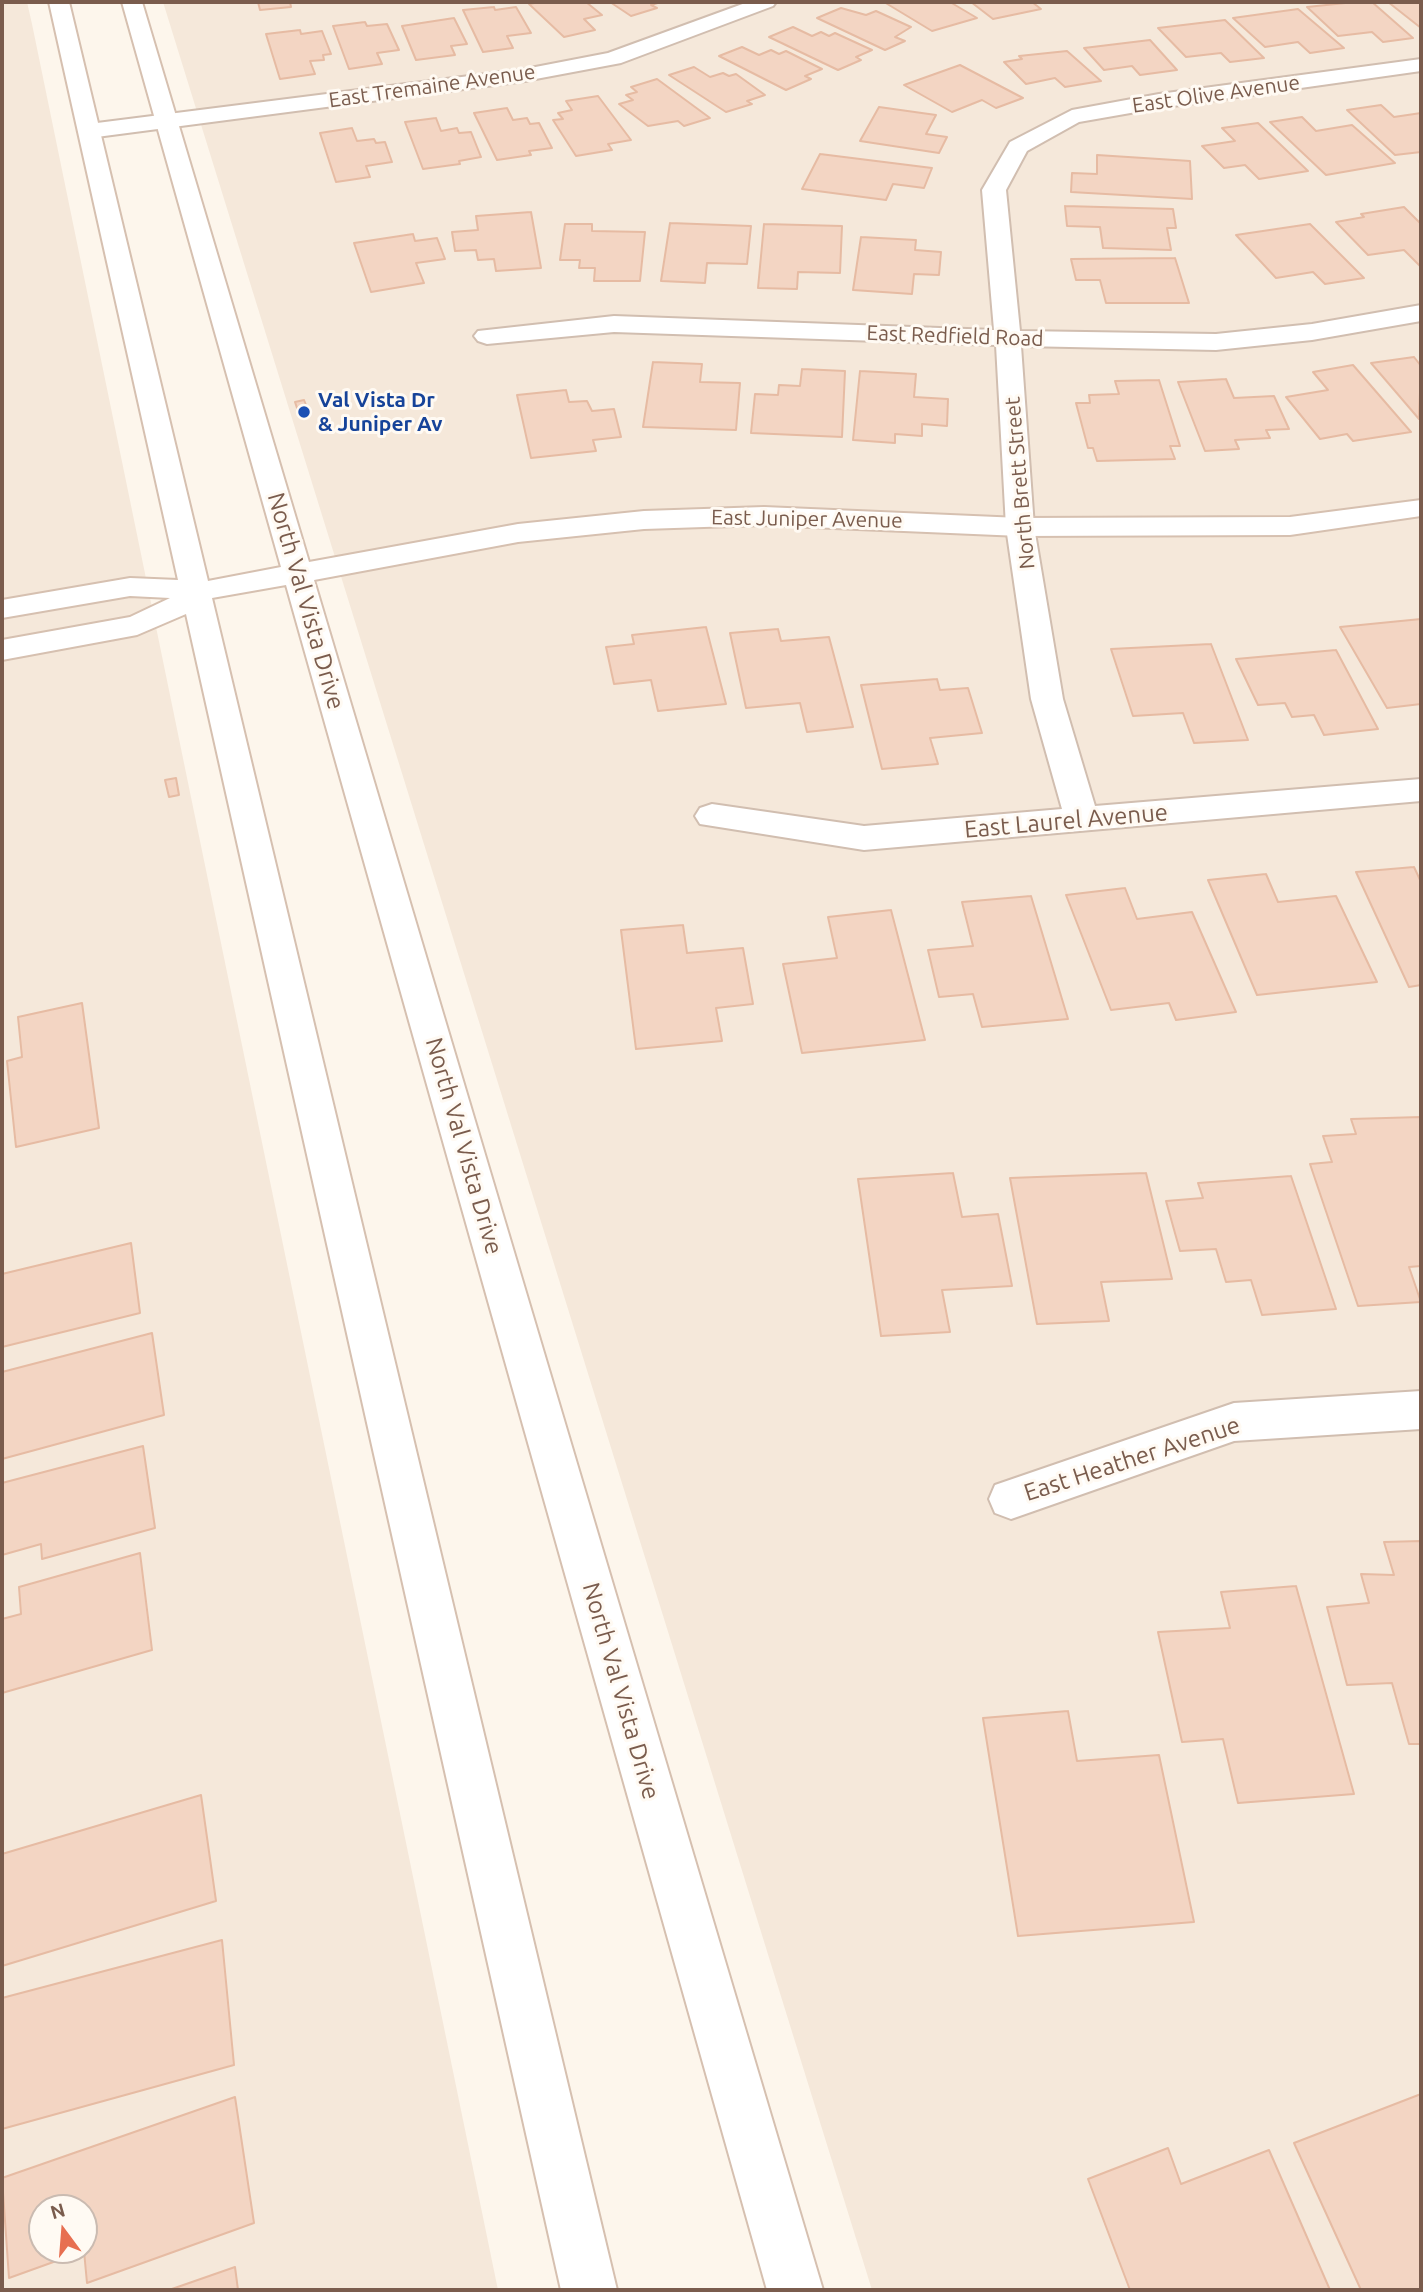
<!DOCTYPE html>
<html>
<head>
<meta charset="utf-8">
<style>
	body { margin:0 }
	#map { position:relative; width:1423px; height:2292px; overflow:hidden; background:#fdf6ec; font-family:Ubuntu,sans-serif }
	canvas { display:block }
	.frame { position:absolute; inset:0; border:4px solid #7a5c4d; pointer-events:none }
	.north { position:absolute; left:28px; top:2194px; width:70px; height:70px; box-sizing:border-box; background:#fffaf3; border:2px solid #cabbb1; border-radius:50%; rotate:344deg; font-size:19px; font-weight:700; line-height:28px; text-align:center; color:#7a5c4d }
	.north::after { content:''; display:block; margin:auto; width:24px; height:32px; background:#e76f51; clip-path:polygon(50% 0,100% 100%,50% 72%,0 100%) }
</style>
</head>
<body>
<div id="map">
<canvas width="1423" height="2292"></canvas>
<div class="frame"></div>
<div class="north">N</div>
</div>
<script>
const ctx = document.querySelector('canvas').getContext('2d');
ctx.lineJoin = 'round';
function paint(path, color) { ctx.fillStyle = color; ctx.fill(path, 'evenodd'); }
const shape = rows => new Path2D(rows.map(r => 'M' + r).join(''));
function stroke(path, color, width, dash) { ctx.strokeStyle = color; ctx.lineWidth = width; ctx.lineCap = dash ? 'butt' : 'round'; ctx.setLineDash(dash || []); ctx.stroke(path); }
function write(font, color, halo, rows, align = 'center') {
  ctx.font = font + ' Ubuntu,sans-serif'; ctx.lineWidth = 6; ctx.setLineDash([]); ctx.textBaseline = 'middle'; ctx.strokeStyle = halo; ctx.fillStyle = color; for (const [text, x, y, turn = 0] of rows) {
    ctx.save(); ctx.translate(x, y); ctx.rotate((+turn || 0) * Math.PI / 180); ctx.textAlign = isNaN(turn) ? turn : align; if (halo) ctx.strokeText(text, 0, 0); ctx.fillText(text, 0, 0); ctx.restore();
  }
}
paint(shape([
	[2,2,27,2,32,24,498,2290,2,2290],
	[42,2208,84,2208,84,2250,42,2250],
	[163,2,1421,2,1421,2290,872,2290]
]), '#f5e8da');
const building = shape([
	[258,2,294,2,290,2,291,7,260,10,258,2],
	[540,2,586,2,602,15,584,19,595,30,564,37,529,4,540,2],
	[610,2,661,2,651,5,657,8,631,16,610,2],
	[884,2,950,2,977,18,932,31,884,2],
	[971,2,1032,2,1041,9,993,19,971,2],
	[1355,2,1372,2,1413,38,1383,42,1372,32,1338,36,1307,7,1355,2],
	[1388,2,1421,2,1421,28,1388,2],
	[494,7,495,10,516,7,531,33,507,36,513,48,483,52,463,10,494,7],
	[841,8,866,15,876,11,911,27,895,37,905,41,885,50,817,18,841,8],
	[1298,9,1344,48,1310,53,1298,42,1265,47,1233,18,1298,9],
	[454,18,467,44,451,46,455,55,416,60,402,26,454,18],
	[1225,20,1264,58,1230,62,1221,53,1186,57,1158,28,1225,20],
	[365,22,367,26,387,24,399,50,377,53,382,64,349,69,333,26,365,22],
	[793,27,812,36,821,32,829,36,835,33,872,50,856,57,861,60,838,70,769,37,793,27],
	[300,30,301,34,322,31,331,54,323,55,324,60,310,61,315,74,280,79,266,34,300,30],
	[1150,40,1177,70,1140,75,1132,66,1104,70,1084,48,1150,40],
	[742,47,759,55,771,50,779,54,786,51,822,69,805,76,811,79,786,90,719,56,742,47],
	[1067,51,1101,81,1065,87,1055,78,1026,84,1004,62,1022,59,1019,56,1067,51],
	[960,65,1023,98,996,108,982,100,952,112,904,85,960,65],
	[694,67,710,77,723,73,729,76,736,74,765,95,747,101,752,104,726,112,669,75,694,67],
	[657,79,710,118,684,126,678,121,648,126,619,104,633,100,626,95,637,92,631,87,657,79],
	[598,96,631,140,608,144,612,150,576,156,553,120,563,119,558,113,572,110,566,101,598,96],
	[1381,105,1394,117,1421,113,1421,152,1395,155,1347,110,1381,105],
	[879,107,936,115,926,134,947,137,939,153,860,141,879,107],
	[507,108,513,120,527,118,530,124,539,123,552,148,529,151,531,155,497,160,474,113,507,108],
	[1302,117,1316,131,1352,125,1395,163,1326,175,1270,122,1302,117],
	[436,118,441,131,457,128,459,133,471,132,481,157,459,161,460,164,423,169,405,122,436,118],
	[1258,123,1308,171,1259,179,1245,165,1224,168,1202,146,1235,141,1222,128,1258,123],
	[352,128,357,141,374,139,376,143,385,142,392,162,366,166,370,177,336,182,320,133,352,128],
	[820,154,932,168,924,188,893,184,886,200,802,189,820,154],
	[1097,155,1190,161,1192,199,1071,192,1072,173,1097,174,1097,155],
	[1065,206,1173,209,1176,228,1167,228,1171,250,1103,248,1100,227,1067,226,1065,206],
	[1404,207,1421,224,1421,267,1404,250,1368,255,1336,222,1364,217,1361,214,1404,207],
	[531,212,541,268,496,271,494,259,478,260,476,250,455,251,452,232,478,230,476,216,531,212],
	[670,223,751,226,747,264,707,263,705,283,661,281,670,223],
	[565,224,592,224,592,231,645,232,640,281,594,281,595,268,579,268,580,260,560,260,565,224],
	[764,224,842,226,840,273,798,272,797,289,758,288,764,224],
	[1310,224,1364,278,1325,284,1313,272,1276,278,1236,235,1310,224],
	[413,234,415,241,437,238,445,259,416,263,424,283,371,292,354,243,413,234],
	[861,237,916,240,915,250,941,252,939,275,914,274,912,294,853,290,861,237],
	[1175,258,1189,303,1106,303,1100,280,1076,280,1071,259,1175,258],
	[1414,357,1421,366,1419,419,1371,363,1414,357],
	[653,362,702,364,700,382,740,383,736,430,643,427,653,362],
	[1353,365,1411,432,1353,441,1347,434,1320,439,1286,397,1328,390,1313,372,1353,365],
	[802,369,845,371,842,437,751,433,755,394,778,395,779,385,800,386,802,369],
	[860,371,916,374,914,397,948,399,947,426,922,424,922,436,895,434,895,443,853,440,860,371],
	[1226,379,1234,398,1274,396,1289,429,1266,430,1270,438,1235,440,1239,449,1205,451,1178,382,1226,379],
	[1159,380,1180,446,1170,446,1175,459,1097,461,1093,448,1088,448,1076,403,1090,403,1089,395,1119,394,1115,381,1159,380],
	[566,390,569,402,587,401,592,411,614,409,621,437,593,440,596,451,531,458,517,395,566,390],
	[304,400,310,415,300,417,295,402,304,400],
	[1421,619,1421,704,1387,708,1340,627,1421,619],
	[706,627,726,704,658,711,651,680,614,684,606,647,634,644,632,635,706,627],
	[778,629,781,641,829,637,853,727,807,732,800,703,746,708,730,633,778,629],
	[1211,644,1248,740,1194,743,1183,713,1133,716,1111,649,1211,644],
	[1336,650,1378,729,1324,735,1314,715,1292,717,1285,703,1258,705,1236,659,1336,650],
	[937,679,940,690,968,688,982,733,930,738,938,764,882,769,861,685,937,679],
	[176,778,179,795,169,797,165,780,176,778],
	[1414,867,1421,882,1421,985,1409,987,1356,872,1414,867],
	[1266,874,1278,902,1336,896,1377,982,1257,995,1208,880,1266,874],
	[1125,888,1137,919,1192,912,1236,1012,1176,1020,1169,1003,1111,1010,1066,895,1125,888],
	[1031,896,1068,1019,982,1027,973,994,939,997,928,950,973,946,962,902,1031,896],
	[891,910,925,1040,802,1053,783,964,837,958,828,917,891,910],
	[683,925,687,953,743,948,753,1004,716,1008,722,1041,636,1049,621,930,683,925],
	[82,1003,99,1128,16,1147,7,1061,22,1057,18,1017,82,1003],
	[1421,1117,1421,1266,1409,1267,1421,1302,1358,1306,1310,1164,1332,1162,1323,1136,1356,1134,1351,1119,1421,1117],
	[953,1173,962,1217,998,1214,1012,1286,942,1290,950,1332,881,1336,858,1179,953,1173],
	[1146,1173,1172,1279,1101,1282,1109,1321,1037,1324,1010,1178,1146,1173],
	[1291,1176,1336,1309,1262,1315,1251,1280,1226,1282,1216,1249,1180,1251,1166,1201,1203,1198,1198,1183,1291,1176],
	[131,1243,140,1313,2,1347,2,1274,131,1243],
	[152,1333,164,1415,2,1459,2,1372,152,1333],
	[143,1446,155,1528,42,1559,41,1544,2,1555,2,1483,143,1446],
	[1421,1541,1421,1744,1409,1744,1392,1683,1347,1685,1327,1607,1369,1603,1361,1574,1394,1575,1384,1542,1421,1541],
	[140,1553,152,1650,2,1693,2,1619,21,1614,19,1587,140,1553],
	[1296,1586,1354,1794,1238,1803,1223,1739,1182,1742,1158,1632,1230,1628,1221,1592,1296,1586],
	[1068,1711,1077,1761,1159,1755,1194,1922,1018,1936,983,1718,1068,1711],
	[201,1795,216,1901,2,1966,2,1854,201,1795],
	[222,1940,234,2065,2,2129,2,1998,222,1940],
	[1421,2094,1421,2290,1361,2290,1294,2143,1421,2094],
	[235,2097,254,2223,87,2283,84,2251,9,2278,2,2178,235,2097],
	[42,2208,84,2208,84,2250,42,2250,42,2208],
	[1168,2148,1181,2184,1269,2150,1330,2290,1130,2290,1088,2179,1168,2148],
	[235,2267,238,2290,169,2290,235,2267]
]);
paint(building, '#f3d5c3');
stroke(building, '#e6bba3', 2);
const street = shape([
	[748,2,776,2,773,6,621,63,525,81,89,138,78,131,89,124,525,69,608,53,748,2],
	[1421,59,1421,71,1159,108,1079,122,1027,151,1006,190,1020,331,1216,334,1312,324,1421,305,1421,321,1312,340,1216,350,1021,346,1034,527,1063,699,1095,806,1421,779,1421,801,864,850,700,824,695,816,700,808,712,804,864,826,1062,809,1031,699,1006,527,996,345,614,332,487,344,478,341,474,336,478,331,614,316,994,330,982,190,1010,142,1072,110,1159,94,1421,59],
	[1421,1391,1421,1429,1234,1441,1011,1519,995,1513,989,1499,995,1485,1234,1403,1421,1391]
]);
const secondary = shape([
	[49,2,69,2,208,581,281,567,122,2,142,2,309,562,518,524,644,511,764,507,1020,518,1290,517,1421,500,1421,516,1290,535,1020,536,764,525,644,529,518,542,314,580,823,2290,767,2290,286,585,212,598,617,2290,561,2290,186,614,137,635,2,660,2,640,130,617,170,598,130,596,2,618,2,600,130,578,178,580,49,2]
]);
stroke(street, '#d1beb0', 4);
stroke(secondary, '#d6c0b0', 4);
paint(street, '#fff');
paint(secondary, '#fff');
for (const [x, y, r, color] of [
	[304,412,7,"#1a4fb4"]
]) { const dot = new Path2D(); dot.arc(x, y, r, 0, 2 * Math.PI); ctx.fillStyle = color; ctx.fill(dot); stroke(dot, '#fffaf3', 2.5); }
write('21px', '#7a5c4d', '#fffaf3', [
	["East Tremaine Avenue",432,86,-8],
	["East Olive Avenue",1216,94,-8],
	["East Redfield Road",955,336,2],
	["North Brett Street",1020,483,-95],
	["East Juniper Avenue",807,519,1]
]);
write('bold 21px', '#164399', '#fffaf3', [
	["Val Vista Dr",318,400],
	["& Juniper Av",318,424]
], 'left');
write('24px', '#7a5c4d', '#fffaf3', [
	["North Val Vista Drive",306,601,74],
	["East Laurel Avenue",1066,821,-5],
	["North Val Vista Drive",464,1146,74],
	["East Heather Avenue",1132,1459,-18],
	["North Val Vista Drive",621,1691,74]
]);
</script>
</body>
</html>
